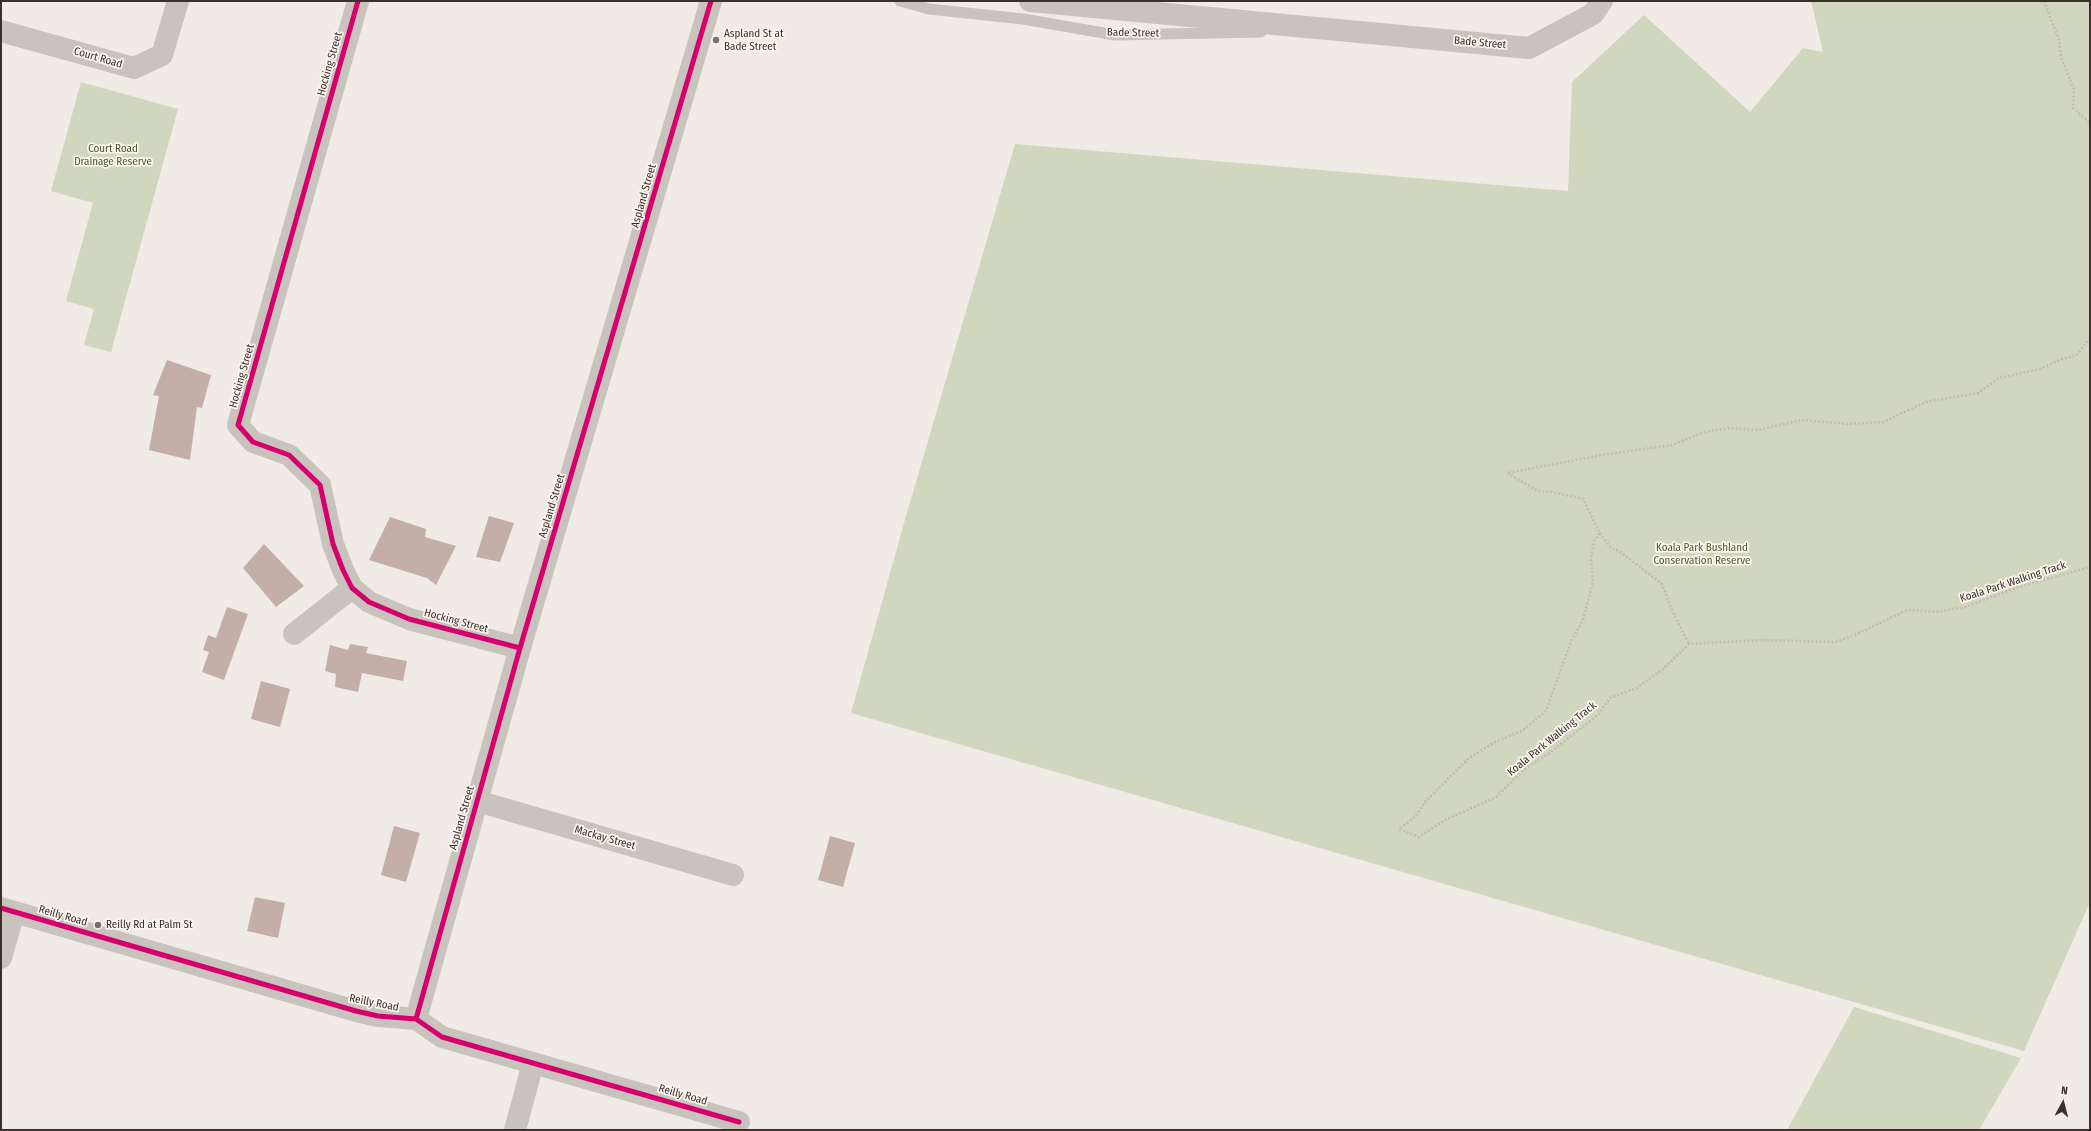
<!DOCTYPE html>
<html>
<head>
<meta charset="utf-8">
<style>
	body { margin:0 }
	#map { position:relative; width:2091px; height:1131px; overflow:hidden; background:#f0ebe5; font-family:"Fira Sans Condensed",sans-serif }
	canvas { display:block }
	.frame { position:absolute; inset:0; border:2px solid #3b302b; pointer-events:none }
	.north { position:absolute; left:2043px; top:1083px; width:40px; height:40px; -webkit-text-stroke:3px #fbf5ee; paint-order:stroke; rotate:7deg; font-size:11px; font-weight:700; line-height:16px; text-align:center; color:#3b302b }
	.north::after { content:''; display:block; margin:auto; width:14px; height:18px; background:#3b302b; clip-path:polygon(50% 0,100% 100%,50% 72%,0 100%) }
</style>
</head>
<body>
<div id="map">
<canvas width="2091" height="1131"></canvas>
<div class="frame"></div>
<div class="north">N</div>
</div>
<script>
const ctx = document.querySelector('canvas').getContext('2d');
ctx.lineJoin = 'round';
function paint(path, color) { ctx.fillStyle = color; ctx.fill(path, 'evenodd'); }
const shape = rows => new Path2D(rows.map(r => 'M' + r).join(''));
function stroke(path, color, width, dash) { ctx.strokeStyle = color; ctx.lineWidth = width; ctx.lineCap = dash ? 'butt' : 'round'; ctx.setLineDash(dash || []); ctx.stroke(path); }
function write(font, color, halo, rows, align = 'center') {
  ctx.font = font + ' "Fira Sans Condensed",sans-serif'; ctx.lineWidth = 3.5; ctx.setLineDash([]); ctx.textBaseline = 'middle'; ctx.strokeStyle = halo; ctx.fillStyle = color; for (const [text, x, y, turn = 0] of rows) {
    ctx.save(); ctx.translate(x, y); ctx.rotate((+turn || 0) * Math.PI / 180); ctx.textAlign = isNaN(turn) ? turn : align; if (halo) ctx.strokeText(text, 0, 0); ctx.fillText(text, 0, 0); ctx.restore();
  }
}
paint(shape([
	[1811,1,2090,1,2090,902,2024,1051,851,713,906,516,1015,144,1568,191,1572,82,1644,15,1750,112,1803,48,1823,52],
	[81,82,178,109,111,352,84,345,94,309,66,301,93,203,51,191],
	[1854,1007,2021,1058,1979,1130,1787,1130]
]), '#d1d6bf');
paint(shape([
	[167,360,211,375,202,408,197,407,190,460,149,450,159,396,153,395],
	[489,516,514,523,500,562,476,557],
	[390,517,426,529,425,537,456,546,436,585,427,578,369,560],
	[264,544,304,586,276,607,243,568],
	[227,607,248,614,224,680,202,672,209,652,203,650,208,635,216,638],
	[350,644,368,647,366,653,407,661,403,681,362,673,358,692,335,687,336,674,325,671,330,645,348,650],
	[261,681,290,689,280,727,251,719],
	[394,826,420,833,406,882,381,875],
	[830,836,855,843,843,887,818,880],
	[255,897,285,903,278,938,247,931]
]), '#c3afa7');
stroke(shape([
	[2044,1,2059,40,2061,57,2074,90,2073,108,2090,123],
	[2089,1,2090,3],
	[2090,338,2077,355,2062,359,2040,369,1999,378,1978,393,1926,402,1883,422,1849,424,1802,420,1758,430,1728,428,1704,432,1672,445,1602,455,1507,473,1538,491,1552,492,1583,499,1600,533,1594,541,1591,559,1593,581,1583,620,1571,641,1546,711,1522,731,1495,742,1469,758,1425,802,1415,817,1399,829,1419,837,1443,821,1496,797,1526,768,1548,754,1599,714,1610,698,1637,688,1663,669,1689,644,1762,640,1835,642,1855,635,1907,610,1937,612,1965,607,2019,587,2090,567],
	[1600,533,1610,547,1619,551,1662,584,1671,608,1689,644]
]), '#c2bbb6', 2.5, [2, 2]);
stroke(shape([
	[900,1,929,9,1023,19,1115,35,1261,32]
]), '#c9c3be', 11);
stroke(shape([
	[358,1,238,425,253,442,289,455,320,485,333,544,343,570,352,588,369,602,409,619,520,648],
	[1030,1,1529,48,1593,14,1602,1],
	[1,31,134,68,162,55,178,1],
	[294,634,352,588],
	[477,801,733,875],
	[1,908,356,1011,378,1016,416,1019,442,1037,739,1122],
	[1,958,14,912],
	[416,1019,520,648,711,1],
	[515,1130,533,1063]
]), '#c9c3be', 22);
stroke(shape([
	[358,1,238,425,253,442,289,455,320,485,333,544,343,570,352,588,369,602,409,619,520,648],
	[1,908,356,1011,378,1016,416,1019,442,1037,739,1122],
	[416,1019,520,648,711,1]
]), '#d6006c', 5);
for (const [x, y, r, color] of [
	[716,40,4,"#7a716c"],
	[98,925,4,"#7a716c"]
]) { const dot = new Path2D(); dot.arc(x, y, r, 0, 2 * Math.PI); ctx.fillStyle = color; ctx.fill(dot); stroke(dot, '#fbf5ee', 1.5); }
write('11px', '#3b302b', '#fbf5ee', [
	["Bade Street",1133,33,1],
	["Bade Street",1480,43,5],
	["Court Road",98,58,16],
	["Hocking Street",330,64,-74],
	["Aspland Street",644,196,-74],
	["Hocking Street",242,376,-74],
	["Aspland Street",552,506,-73],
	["Koala Park Walking Track",2013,582,-18],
	["Hocking Street",456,621,15],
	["Koala Park Walking Track",1552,739,-39],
	["Aspland Street",462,818,-74],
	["Mackay Street",605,838,16],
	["Reilly Road",63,916,16],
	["Reilly Road",374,1003,11],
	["Reilly Road",683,1095,16]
]);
write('11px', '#3b302b', '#fbf5ee', [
	["Aspland St at",724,34],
	["Bade Street",724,47],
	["Reilly Rd at Palm St",106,925]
], 'left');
write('11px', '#4a5a2e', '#fbf5ee', [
	["Court Road",113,149],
	["Drainage Reserve",113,162],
	["Koala Park Bushland",1702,548],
	["Conservation Reserve",1702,561]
]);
</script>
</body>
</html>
